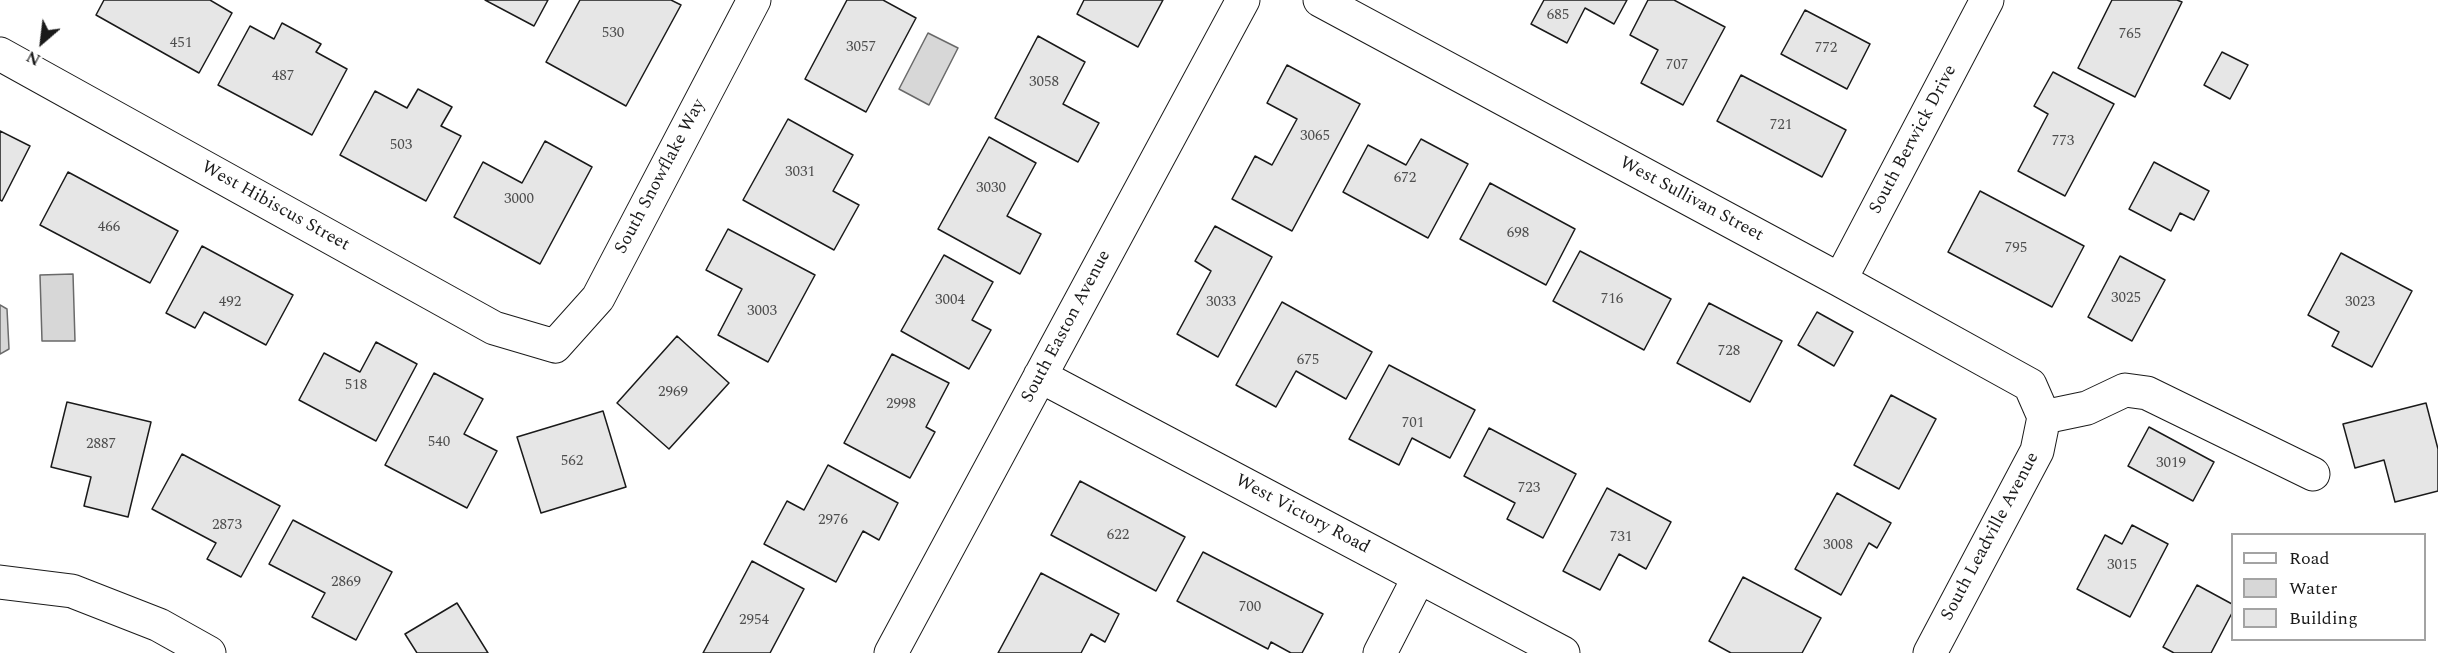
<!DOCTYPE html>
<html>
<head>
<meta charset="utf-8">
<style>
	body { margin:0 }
	#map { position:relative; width:2438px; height:653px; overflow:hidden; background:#fff; font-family:Spectral,serif }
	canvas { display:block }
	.legend { position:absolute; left:2231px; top:533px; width:195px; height:108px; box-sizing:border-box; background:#fff; border:2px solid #a3a3a3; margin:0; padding:8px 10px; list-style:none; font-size:18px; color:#1a1a1a }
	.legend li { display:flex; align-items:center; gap:12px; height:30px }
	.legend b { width:30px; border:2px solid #a3a3a3 }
	.north { position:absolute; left:12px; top:12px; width:60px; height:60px; -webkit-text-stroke:4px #fff; paint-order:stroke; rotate:208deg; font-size:16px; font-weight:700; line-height:24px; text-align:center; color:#1a1a1a }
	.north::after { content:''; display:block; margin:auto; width:21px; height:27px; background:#1a1a1a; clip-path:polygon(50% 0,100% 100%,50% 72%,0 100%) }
</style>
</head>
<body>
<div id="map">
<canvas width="2438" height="653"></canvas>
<ul class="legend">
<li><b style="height:8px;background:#fff"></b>Road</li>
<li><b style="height:16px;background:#d7d7d7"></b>Water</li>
<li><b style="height:16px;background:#e6e6e6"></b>Building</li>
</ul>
<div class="north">N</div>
</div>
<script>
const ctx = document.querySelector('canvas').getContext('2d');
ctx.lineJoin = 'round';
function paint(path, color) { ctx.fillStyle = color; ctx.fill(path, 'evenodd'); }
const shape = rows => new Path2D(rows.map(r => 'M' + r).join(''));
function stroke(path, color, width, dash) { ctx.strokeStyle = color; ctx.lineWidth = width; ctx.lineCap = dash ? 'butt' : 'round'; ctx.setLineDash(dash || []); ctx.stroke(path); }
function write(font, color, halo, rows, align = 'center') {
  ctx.font = font + ' Spectral,serif'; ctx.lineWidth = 4.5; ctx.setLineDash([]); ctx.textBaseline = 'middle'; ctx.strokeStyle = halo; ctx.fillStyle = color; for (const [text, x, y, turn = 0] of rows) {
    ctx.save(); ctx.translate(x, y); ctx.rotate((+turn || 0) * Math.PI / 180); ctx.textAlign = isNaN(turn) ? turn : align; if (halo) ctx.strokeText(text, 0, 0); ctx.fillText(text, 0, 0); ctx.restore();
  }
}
const water = shape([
	[928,33,958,48,929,105,899,89,928,33],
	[73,274,75,341,42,341,40,275,73,274],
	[0,305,7,309,9,349,0,354,0,305]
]);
paint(water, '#d7d7d7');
stroke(water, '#6a6a6a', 1.5);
const building = shape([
	[104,0,210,0,232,13,199,73,96,15,104,0],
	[485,0,548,0,534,26,485,0],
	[580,0,671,0,681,5,626,106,546,62,580,0],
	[847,0,883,0,916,18,866,112,805,79,847,0],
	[1084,0,1163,0,1138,47,1077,14,1084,0],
	[1544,0,1627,0,1614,24,1585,8,1567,43,1531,24,1544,0],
	[1648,0,1674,0,1725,27,1683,105,1641,83,1658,50,1630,35,1648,0],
	[2112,0,2177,0,2182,2,2135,97,2078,68,2112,0],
	[1805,10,1870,44,1847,89,1781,54,1805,10],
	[282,23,321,44,316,52,347,69,312,135,218,85,250,26,274,39,282,23],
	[1038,36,1085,62,1063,104,1099,123,1078,162,995,118,1038,36],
	[2222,52,2248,65,2230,99,2204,85,2222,52],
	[1287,65,1360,104,1292,231,1232,199,1255,156,1272,165,1297,119,1267,103,1287,65],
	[2053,72,2114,104,2065,196,2018,171,2048,114,2034,106,2053,72],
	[1741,75,1846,130,1822,177,1717,121,1741,75],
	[418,89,452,107,441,126,461,136,426,201,340,155,375,91,407,108,418,89],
	[788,119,853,155,833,191,859,205,834,250,743,200,788,119],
	[0,131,30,146,2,201,0,200,0,131],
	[989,137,1036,163,1007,216,1041,234,1020,274,938,229,989,137],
	[1421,139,1468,164,1428,238,1343,192,1368,145,1406,165,1421,139],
	[545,141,592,167,540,264,454,217,483,162,522,183,545,141],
	[2154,162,2209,191,2194,220,2180,213,2171,231,2129,209,2154,162],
	[68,172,178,231,150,283,40,225,68,172],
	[1490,183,1575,229,1546,285,1460,239,1490,183],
	[1980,191,2084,246,2052,307,1948,252,1980,191],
	[1215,226,1272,257,1218,357,1177,334,1211,271,1195,261,1215,226],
	[728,229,815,275,768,362,718,335,742,289,706,270,728,229],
	[202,246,293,295,266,345,204,312,195,328,166,313,202,246],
	[1580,251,1671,299,1644,350,1553,301,1580,251],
	[2341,253,2412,291,2372,367,2332,346,2339,332,2308,315,2341,253],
	[944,255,993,282,972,320,991,330,969,369,901,331,944,255],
	[2120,256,2165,280,2132,341,2088,317,2120,256],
	[1282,302,1372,352,1346,399,1296,371,1276,407,1236,385,1282,302],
	[1709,303,1782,341,1750,402,1677,363,1709,303],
	[1817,312,1853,332,1834,366,1798,345,1817,312],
	[677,336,729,383,669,449,617,403,677,336],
	[376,342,417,364,376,441,299,400,324,353,360,372,376,342],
	[892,354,949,383,926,427,935,432,910,478,844,443,892,354],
	[1389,365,1475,410,1450,458,1412,438,1399,465,1349,439,1389,365],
	[434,373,483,399,464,434,497,451,467,508,385,465,434,373],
	[1891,395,1936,419,1899,489,1854,465,1891,395],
	[67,402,151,422,128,517,84,506,91,477,51,467,67,402],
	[2426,403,2438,449,2438,491,2395,502,2384,460,2355,468,2343,424,2426,403],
	[603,411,626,487,541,513,517,437,603,411],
	[2149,427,2214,462,2193,501,2128,466,2149,427],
	[1489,428,1576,474,1543,538,1507,519,1515,503,1464,476,1489,428],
	[182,454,280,506,241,577,207,559,216,543,152,509,182,454],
	[828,465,898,503,879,540,863,531,836,582,764,544,787,501,804,510,828,465],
	[1080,481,1185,537,1156,591,1051,535,1080,481],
	[1607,488,1671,522,1646,569,1619,554,1600,590,1563,571,1607,488],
	[1837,493,1891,523,1877,548,1869,543,1841,595,1795,569,1837,493],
	[293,520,392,572,356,640,312,617,325,593,269,564,293,520],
	[2132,525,2168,544,2130,617,2077,589,2105,535,2122,544,2132,525],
	[1203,552,1323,614,1302,653,1291,653,1271,642,1268,649,1177,601,1203,552],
	[752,561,804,589,770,653,703,653,752,561],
	[1041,573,1119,614,1105,642,1091,634,1081,653,998,653,1041,573],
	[1743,577,1821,618,1802,653,1731,653,1709,641,1743,577],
	[2197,585,2232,604,2232,613,2211,653,2174,653,2163,647,2197,585],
	[457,603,488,653,417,653,405,634,457,603]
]);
paint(building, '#e6e6e6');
stroke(building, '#1a1a1a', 1.5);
const minor = shape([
	[1320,0,1840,280,2030,385,2044,417],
	[0,54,494,328,555,346,598,298,754,0],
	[1840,280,1987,0],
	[1040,376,1563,653],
	[2044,417,2087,408,2125,390,2147,393,2313,474],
	[0,582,72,591,159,625,209,653],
	[891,653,1243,0],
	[1380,653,1419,577],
	[1930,653,2037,451,2044,417]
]);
stroke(minor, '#1a1a1a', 35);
stroke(minor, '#fff', 33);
write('15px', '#4d4d4d', null, [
	["685",1558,16],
	["530",613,34],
	["765",2130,35],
	["451",181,44],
	["3057",861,48],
	["772",1826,49],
	["707",1677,66],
	["487",283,77],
	["3058",1044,83],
	["721",1781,126],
	["3065",1315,137],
	["773",2063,142],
	["503",401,146],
	["3031",800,173],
	["672",1405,179],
	["3030",991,189],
	["3000",519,200],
	["466",109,228],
	["698",1518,234],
	["795",2016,249],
	["3025",2126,299],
	["716",1612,300],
	["3004",950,301],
	["492",230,303],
	["3033",1221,303],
	["3023",2360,303],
	["3003",762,312],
	["728",1729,352],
	["675",1308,361],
	["518",356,386],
	["2969",673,393],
	["2998",901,405],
	["701",1413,424],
	["540",439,443],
	["2887",101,445],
	["562",572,462],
	["3019",2171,464],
	["723",1529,489],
	["2976",833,521],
	["2873",227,526],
	["622",1118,536],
	["731",1621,538],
	["3008",1838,546],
	["3015",2122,566],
	["2869",346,583],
	["700",1250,608],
	["2954",754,621]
]);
write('18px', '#1a1a1a', '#fff', [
	["South Berwick Drive",1914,140,-62],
	["South Snowflake Way",661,177,-62],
	["West Sullivan Street",1691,200,28],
	["West Hibiscus Street",275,207,29],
	["South Easton Avenue",1067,327,-62],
	["West Victory Road",1302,515,28],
	["South Leadville Avenue",1991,537,-62]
]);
</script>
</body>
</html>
